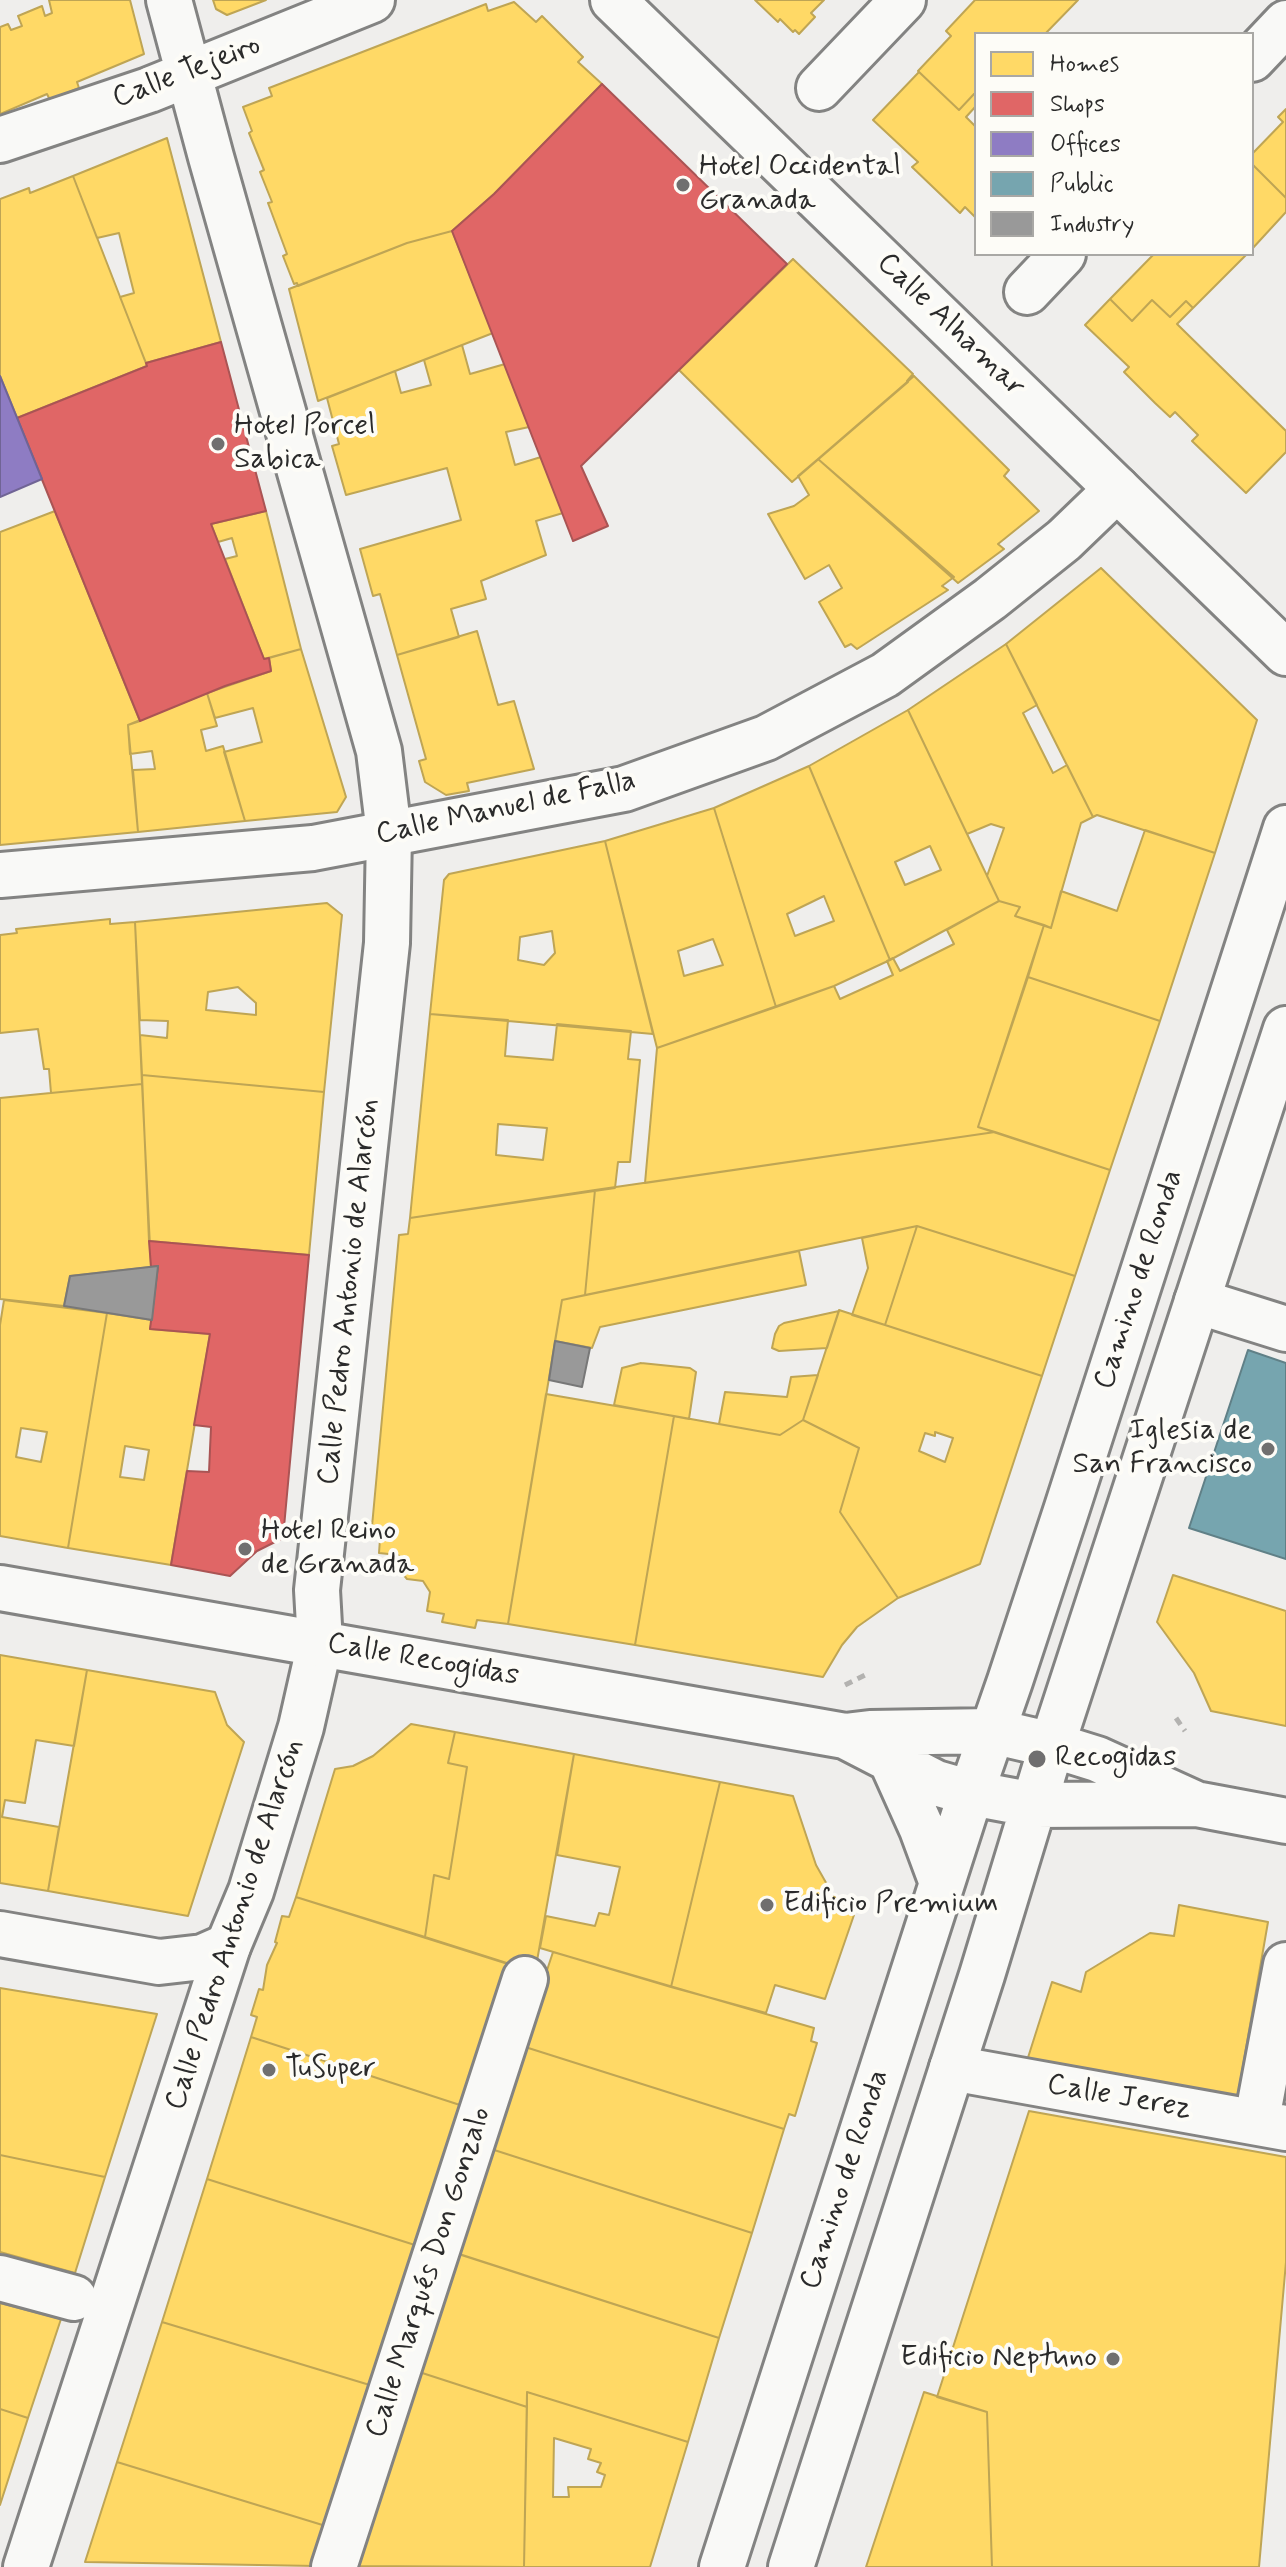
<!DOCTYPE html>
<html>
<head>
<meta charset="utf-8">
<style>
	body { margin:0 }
	#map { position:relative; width:1286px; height:2567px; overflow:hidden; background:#efeeec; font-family:Mynerve,sans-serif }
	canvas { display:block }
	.legend { position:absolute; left:974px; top:32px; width:280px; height:224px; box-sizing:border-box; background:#fdfcf7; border:2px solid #a9a8a5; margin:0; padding:10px 14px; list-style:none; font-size:24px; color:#2b2b2b }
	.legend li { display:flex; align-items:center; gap:16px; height:40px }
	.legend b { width:40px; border:2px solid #a9a8a5 }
</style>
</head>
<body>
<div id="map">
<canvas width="1286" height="2567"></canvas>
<ul class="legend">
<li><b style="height:22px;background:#ffd966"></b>Homes</li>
<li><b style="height:22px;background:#e06666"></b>Shops</li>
<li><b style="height:22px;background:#8e7cc3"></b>Offices</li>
<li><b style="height:22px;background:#76a5af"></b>Public</li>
<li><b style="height:22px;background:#999"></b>Industry</li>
</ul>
</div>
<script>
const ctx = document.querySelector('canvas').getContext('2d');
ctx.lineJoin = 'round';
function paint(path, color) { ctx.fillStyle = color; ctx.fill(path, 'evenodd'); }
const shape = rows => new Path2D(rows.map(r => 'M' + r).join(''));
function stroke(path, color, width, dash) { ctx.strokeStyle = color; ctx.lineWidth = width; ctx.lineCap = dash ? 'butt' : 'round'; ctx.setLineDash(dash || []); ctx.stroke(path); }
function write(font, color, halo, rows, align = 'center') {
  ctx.font = font + ' Mynerve,sans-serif'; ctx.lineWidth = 8; ctx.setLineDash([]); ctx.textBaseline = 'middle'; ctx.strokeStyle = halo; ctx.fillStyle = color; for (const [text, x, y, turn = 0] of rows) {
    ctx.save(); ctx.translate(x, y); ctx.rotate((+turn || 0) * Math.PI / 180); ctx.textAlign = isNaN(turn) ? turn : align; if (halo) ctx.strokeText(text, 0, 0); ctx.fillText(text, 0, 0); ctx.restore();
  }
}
const homes = shape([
	[49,0,130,0,144,54,77,82,79,88,50,100,47,94,0,114,0,27,8,24,11,30,22,26,18,16,42,6,45,16,52,13,49,0],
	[213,0,266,0,227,15,216,9,213,0],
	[755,0,824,0,811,13,815,17,799,34,795,30,793,32,780,19,778,22,755,0],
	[975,0,1078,0,1045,34,976,34,976,96,974,94,959,110,918,71,951,36,946,31,975,0],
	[514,2,536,22,542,16,583,57,578,62,602,84,494,194,452,231,407,243,298,286,297,283,294,284,283,256,287,254,268,203,272,202,260,172,264,170,249,133,252,131,243,107,272,96,269,88,352,56,486,4,488,11,514,2],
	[919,72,959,110,974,94,976,96,976,106,966,117,976,127,976,218,965,207,960,213,912,167,918,162,873,120,919,72],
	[1286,109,1286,198,1252,164,1252,154,1283,122,1278,117,1286,109],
	[167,138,221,342,146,363,120,297,134,293,119,233,97,238,73,176,167,138],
	[1252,164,1286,198,1286,212,1252,249,1252,164],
	[73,176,147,366,17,418,0,376,0,199,29,188,30,193,73,176],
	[452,231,493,333,318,401,289,289,407,243,452,231],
	[1154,254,1247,254,1193,308,1186,301,1170,317,1152,300,1132,321,1110,299,1154,254],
	[793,259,913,374,907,381,908,382,792,482,679,370,793,259],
	[1110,299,1132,321,1152,300,1170,317,1186,301,1193,308,1177,324,1286,431,1286,452,1246,493,1192,441,1198,435,1175,412,1170,417,1155,403,1124,372,1129,367,1085,325,1110,299],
	[462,345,470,374,505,364,529,427,506,432,515,465,541,457,563,513,536,521,546,555,481,581,486,599,451,609,459,637,397,655,380,594,373,596,360,549,461,520,447,468,346,495,332,446,339,444,327,398,395,371,401,393,431,385,424,360,462,345],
	[914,376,1009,470,1004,476,1039,511,998,544,1004,549,958,583,818,459,914,376],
	[818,459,954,577,942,586,948,590,857,649,851,644,845,647,819,602,842,588,829,565,805,579,768,514,794,506,809,495,798,476,818,459],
	[55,511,140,721,128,725,138,832,0,845,0,532,55,511],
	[266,511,301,649,264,659,225,559,237,556,232,538,218,542,211,524,266,511],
	[1101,568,1257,720,1215,853,1097,815,1093,817,1006,644,1101,568],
	[477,631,498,705,514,701,534,769,467,783,469,791,446,795,425,782,419,761,426,759,397,655,477,631],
	[1006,644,1037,705,1023,713,1053,773,1067,765,1093,817,1081,823,1051,928,1015,916,1020,907,999,901,987,876,1004,828,991,824,967,834,908,710,1006,644],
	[301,649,346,797,337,812,245,821,224,752,262,742,253,708,215,718,207,693,271,671,269,658,301,649],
	[207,693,217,726,201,730,206,751,223,746,245,821,138,832,133,770,155,769,152,751,130,754,128,725,207,693],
	[908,710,999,901,890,960,809,766,908,710],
	[930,846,941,870,905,885,895,862,930,846],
	[809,766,890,960,834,986,776,1007,714,808,809,766],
	[824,896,834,921,795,936,787,914,824,896],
	[714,808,776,1007,657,1048,605,841,714,808],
	[713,939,723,965,684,976,678,951,713,939],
	[1145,830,1215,853,1160,1021,1028,977,1044,925,1051,928,1061,891,1117,911,1145,830],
	[605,841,653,1034,430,1014,444,880,449,874,605,841],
	[552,931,555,953,544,965,518,960,520,937,552,931],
	[999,901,1020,907,1015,916,1044,925,978,1127,995,1132,645,1183,657,1048,834,986,840,999,893,975,887,961,893,958,900,971,954,944,947,930,999,901],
	[327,903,342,915,324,1092,142,1075,140,1035,167,1038,168,1021,140,1020,135,922,327,903],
	[238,987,256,1003,256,1015,206,1010,208,992,238,987],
	[110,919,110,924,135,922,142,1084,51,1093,49,1069,44,1069,38,1029,0,1033,0,935,17,933,16,929,110,919],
	[1028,977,1160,1021,1110,1170,978,1127,1028,977],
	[430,1014,508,1020,505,1056,553,1060,557,1024,631,1031,628,1059,640,1060,630,1162,618,1162,615,1188,410,1218,430,1014],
	[498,1124,547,1128,543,1160,496,1155,498,1124],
	[142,1075,324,1092,309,1255,149,1241,142,1075],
	[142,1084,151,1267,70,1276,64,1306,0,1299,0,1098,142,1084],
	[995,1132,1110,1170,1075,1276,917,1226,585,1295,595,1190,995,1132],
	[595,1190,585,1295,562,1300,508,1624,477,1620,475,1628,442,1622,444,1614,427,1611,430,1592,423,1581,407,1579,402,1573,403,1559,398,1555,379,1553,380,1539,371,1537,399,1235,408,1234,410,1218,595,1190],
	[917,1226,1075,1276,1042,1376,885,1325,917,1226],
	[917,1226,885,1325,852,1315,868,1268,862,1238,917,1226],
	[799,1251,806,1285,600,1327,592,1348,555,1341,562,1300,799,1251],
	[4,1300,107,1313,68,1548,0,1536,0,1325,4,1300],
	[21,1428,47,1432,41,1462,16,1457,21,1428],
	[839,1310,1042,1376,980,1564,898,1598,840,1512,859,1448,803,1420,839,1310],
	[935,1432,953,1438,945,1462,919,1451,925,1433,935,1436,935,1432],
	[839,1311,827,1348,779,1351,772,1348,775,1334,779,1326,784,1323,839,1311],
	[107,1313,152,1320,150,1329,210,1334,171,1565,68,1548,107,1313],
	[125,1446,149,1450,144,1480,120,1477,125,1446],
	[641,1363,690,1368,696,1372,689,1419,614,1405,622,1368,641,1363],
	[818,1375,803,1420,780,1435,719,1424,725,1392,787,1397,791,1377,818,1375],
	[546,1394,674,1416,635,1645,508,1624,546,1394],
	[674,1416,780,1435,803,1420,859,1448,840,1512,898,1598,857,1627,842,1645,823,1677,635,1645,674,1416],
	[1173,1575,1286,1611,1286,1726,1211,1711,1194,1673,1157,1622,1173,1575],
	[0,1655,87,1670,74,1746,36,1740,25,1803,5,1800,2,1817,59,1827,48,1891,0,1883,0,1655],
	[87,1670,215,1692,227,1725,244,1742,188,1916,48,1891,87,1670],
	[411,1724,455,1732,448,1763,467,1767,449,1879,434,1875,425,1937,296,1897,335,1769,353,1766,373,1756,411,1724],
	[455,1732,574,1754,535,1972,425,1937,434,1875,449,1879,467,1767,448,1763,455,1732],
	[574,1754,720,1782,671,1987,540,1948,546,1916,595,1926,599,1913,609,1915,620,1867,557,1855,574,1754],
	[720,1782,793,1796,816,1865,833,1895,854,1915,825,1999,775,1985,766,2013,671,1987,720,1782],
	[296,1897,508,1964,463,2106,251,2037,257,2017,251,2015,259,1989,263,1990,267,1965,277,1943,275,1942,282,1916,289,1917,296,1897],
	[1179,1905,1268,1922,1236,2106,1025,2067,1052,1982,1081,1992,1086,1972,1150,1933,1174,1936,1179,1905],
	[553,1952,814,2028,811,2041,817,2043,795,2116,789,2114,784,2129,522,2046,553,1952],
	[0,1988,157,2014,105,2177,0,2155,0,1988],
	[251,2037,463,2106,418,2246,207,2179,251,2037],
	[522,2046,784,2129,752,2233,488,2148,522,2046],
	[1029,2111,1286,2157,1286,2262,1259,2567,992,2567,987,2412,937,2397,1029,2111],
	[488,2148,752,2233,719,2338,453,2252,488,2148],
	[0,2155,105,2177,75,2273,0,2252,0,2155],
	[207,2179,418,2246,373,2386,162,2322,207,2179],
	[449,2251,719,2338,688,2442,527,2392,527,2407,413,2370,449,2251],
	[0,2303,61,2319,28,2418,0,2409,0,2303],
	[162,2322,373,2386,329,2527,117,2462,162,2322],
	[413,2370,527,2407,524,2567,354,2566,413,2370],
	[527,2392,688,2442,650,2567,524,2567,527,2392],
	[554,2438,591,2449,588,2459,601,2463,597,2472,605,2475,601,2487,568,2487,569,2497,553,2497,554,2438],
	[924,2392,987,2412,992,2567,866,2567,924,2392],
	[0,2409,28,2418,0,2505,0,2409],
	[117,2462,329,2527,316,2566,85,2562,117,2462]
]);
paint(homes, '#ffd966');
stroke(homes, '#bfa554', 2);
const shops = shape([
	[602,84,787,264,581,466,608,526,573,541,452,231,494,194,602,84],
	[221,342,266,511,211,524,264,659,269,658,271,671,225,686,140,721,17,418,147,366,146,363,221,342],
	[149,1241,309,1255,283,1538,257,1551,230,1576,171,1565,187,1471,209,1472,211,1427,194,1425,210,1334,150,1329,158,1266,151,1267,149,1241]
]);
paint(shops, '#e06666');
stroke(shops, '#aa5454', 2);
const offices = shape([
	[0,376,42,479,0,497,0,376]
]);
paint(offices, '#8e7cc3');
stroke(offices, '#706495', 2);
const public = shape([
	[1248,1350,1286,1363,1286,1559,1189,1528,1248,1350]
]);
paint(public, '#76a5af');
stroke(public, '#608087', 2);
const industry = shape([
	[158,1266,152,1320,64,1306,70,1276,158,1266],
	[555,1341,590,1348,582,1387,549,1380,555,1341]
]);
paint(industry, '#999');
stroke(industry, '#787878', 2);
const street = shape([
	[1252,59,1286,23],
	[819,88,903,0],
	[1027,292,1063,254],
	[0,875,313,848,624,789,766,738,885,675,990,599,1064,540,1117,489],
	[1197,1301,1286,1329],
	[0,1934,159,1962,203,1957,228,1946],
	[952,2068,1286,2128],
	[1258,2114,1286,1965],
	[0,2278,74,2298],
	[334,2567,525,1979]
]);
const secondary = shape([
	[613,0,1286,653],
	[0,140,149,90,372,0],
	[26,2567,228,1946,251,1891,301,1727,320,1643,317,1590,387,943,389,833,379,751,211,157,169,0]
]);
const primary = shape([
	[0,1588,845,1736,936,1783,971,1793,1035,1805,1196,1804],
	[845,1736,870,1733,992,1731,1052,1745,1097,1759,1196,1804,1286,1821],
	[891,1760,922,1829,942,1883],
	[722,2567,971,1793,1010,1681,1067,1508,1286,828],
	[791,2567,982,1975,1052,1745,1286,1029]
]);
stroke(street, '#838382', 50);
stroke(secondary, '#838382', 50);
stroke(primary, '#838382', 50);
stroke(shape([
	[845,1685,869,1673],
	[1176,1718,1185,1731]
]), '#b3b2b0', 5, [8, 6]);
stroke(street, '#f9f9f7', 44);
stroke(secondary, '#f9f9f7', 44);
stroke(primary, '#f9f9f7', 44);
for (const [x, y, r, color] of [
	[683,185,8,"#706f6f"],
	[218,444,8,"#706f6f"],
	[1268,1449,8,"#706f6f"],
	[245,1549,8,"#706f6f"],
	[1037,1759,10,"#706f6f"],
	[767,1905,8,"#706f6f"],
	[269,2070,8,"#706f6f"],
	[1113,2359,8,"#706f6f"]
]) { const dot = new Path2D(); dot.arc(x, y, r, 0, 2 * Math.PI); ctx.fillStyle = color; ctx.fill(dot); stroke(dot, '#fdfcf7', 3); }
write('30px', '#2b2b2b', '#fdfcf7', [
	["Calle Tejeiro",187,73,-21],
	["Calle Alhamar",950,326,44],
	["Calle Manuel de Falla",506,809,-12],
	["Camino de Ronda",1140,1280,-72],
	["Calle Pedro Antonio de Alarcón",350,1292,-84],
	["Calle Recogidas",423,1661,10],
	["Calle Pedro Antonio de Alarcón",236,1925,-72],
	["Calle Jerez",1119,2098,10],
	["Camino de Ronda",846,2180,-72],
	["Calle Marqués Don Gonzalo",430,2273,-72]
]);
write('30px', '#2b2b2b', '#fdfcf7', [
	["Hotel Occidental",699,168],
	["Granada",699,202],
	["Hotel Porcel",234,427],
	["Sabica",234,461],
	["Iglesia de",1252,1432,"right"],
	["San Francisco",1252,1466,"right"],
	["Hotel Reino",261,1532],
	["de Granada",261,1566],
	["Recogidas",1055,1759],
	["Edificio Premium",783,1905],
	["TuSuper",285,2070],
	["Edificio Neptuno",1097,2359,"right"]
], 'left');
</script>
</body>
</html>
